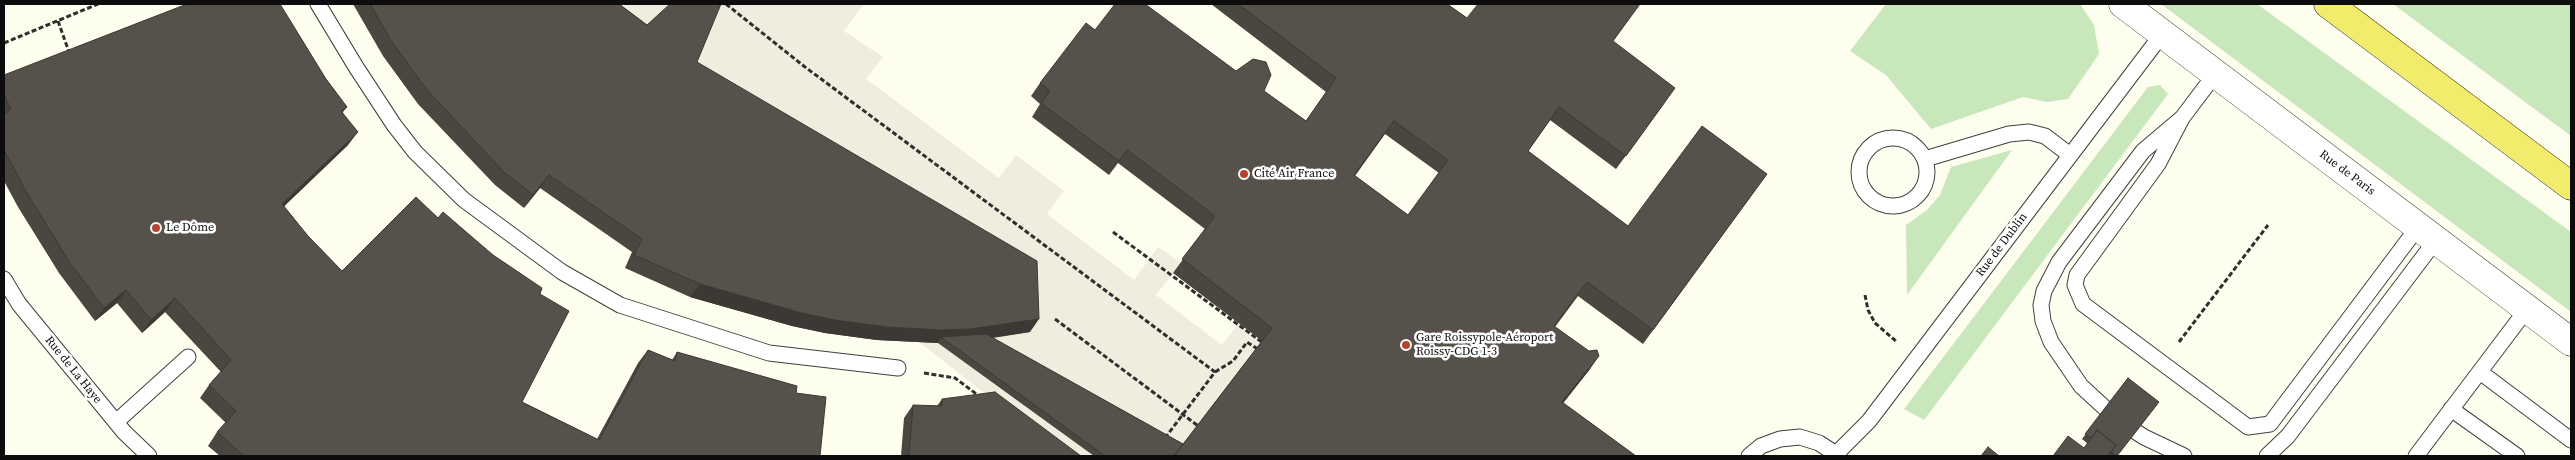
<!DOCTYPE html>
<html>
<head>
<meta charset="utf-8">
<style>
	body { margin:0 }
	#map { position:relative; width:2575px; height:460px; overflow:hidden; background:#fefeef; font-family:"Source Serif 4",serif }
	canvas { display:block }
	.frame { position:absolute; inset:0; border:5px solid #0d0d0d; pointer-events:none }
</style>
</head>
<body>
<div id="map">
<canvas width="2575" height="460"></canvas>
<div class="frame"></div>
</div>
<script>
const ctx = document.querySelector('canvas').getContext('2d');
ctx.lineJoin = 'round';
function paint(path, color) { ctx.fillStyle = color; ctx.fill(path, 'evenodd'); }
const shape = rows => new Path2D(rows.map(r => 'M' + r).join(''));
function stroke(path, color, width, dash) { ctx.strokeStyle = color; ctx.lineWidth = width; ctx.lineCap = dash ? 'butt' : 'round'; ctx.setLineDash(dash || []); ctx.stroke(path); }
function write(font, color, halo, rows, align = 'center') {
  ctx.font = font + ' "Source Serif 4",serif'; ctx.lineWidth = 5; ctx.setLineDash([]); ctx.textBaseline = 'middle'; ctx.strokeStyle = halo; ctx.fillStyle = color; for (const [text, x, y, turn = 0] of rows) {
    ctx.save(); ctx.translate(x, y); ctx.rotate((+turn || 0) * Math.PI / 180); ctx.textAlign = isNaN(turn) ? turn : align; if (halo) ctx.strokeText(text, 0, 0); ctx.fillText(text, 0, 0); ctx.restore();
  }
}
paint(shape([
	[1886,4,2080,4,2094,25,2099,54,2068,99,2047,102,2023,97,1931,129,1886,75,1850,51],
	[2161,4,2257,4,2571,232,2571,312],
	[2393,4,2571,4,2571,136],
	[2160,85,2168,94,1924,420,1904,409,2148,87],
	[2012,150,1907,295,1906,225,1927,210,1940,195,1951,167]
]), '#c8e7ba');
paint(shape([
	[591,4,675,4,638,39],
	[700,4,864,4,844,31,883,57,866,79,999,178,1016,155,1064,191,1047,214,1134,280,1158,247,1181,263,1156,295,1222,345,1239,323,1262,341,1175,456,1054,456,1024,424,919,342,983,339,1030,332,688,75]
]), '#eeedde');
const service = shape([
	[318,4,356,67,394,125,415,152,464,200,562,272,620,305,769,353,898,368],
	[2182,118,2158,164,2077,275,2075,285,2083,304,2248,427,2270,424,2418,227],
	'1859 172a34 34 0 1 1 68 0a34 34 0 1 1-68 0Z',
	[1925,159,2009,134,2029,132,2045,136,2070,155],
	[4,279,19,304,124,432,149,456],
	[2480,372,2571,440],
	[2451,409,2517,456],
	[116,422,188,357],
	[1836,454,1869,421,2163,33],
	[1749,456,1761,446,1780,439,1800,437,1819,443,1839,456],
	[2184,456,2144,437,2119,421,2081,386,2051,342,2043,321,2041,305,2044,291,2059,262,2143,151,2182,118,2216,73],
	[2267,456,2288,436,2436,240],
	[2416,456,2527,309]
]);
const tertiary = shape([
	[2123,4,2571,342]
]);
const primary = shape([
	[2328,4,2571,186]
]);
stroke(service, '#404040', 17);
stroke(tertiary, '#404040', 29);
stroke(primary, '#1e1e1e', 29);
stroke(shape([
	[726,4,805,67,1215,372,1165,438],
	[58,21,69,52],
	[4,43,98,4],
	[1113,232,1263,343],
	[1865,295,1868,310,1875,323,1897,342],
	[1055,319,1201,428],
	[2179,342,2268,225],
	[1215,372,1233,361,1247,342,1259,350],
	[924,373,955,378,979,396]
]), '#2f2f2f', 3, [5, 2.5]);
stroke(service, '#fff', 15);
stroke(tertiary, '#fff', 28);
stroke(primary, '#f1ec6c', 28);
paint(shape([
	[353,4,619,4,697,62,1030,332,993,338,1183,444,1262,341,1173,273,1205,229,1118,163,1109,175,1032,117,1040,104,1031,96,1040,83,1095,30,1264,91,1306,121,1326,92,1211,4,1447,4,1467,18,1613,41,1666,101,1616,169,1550,120,1528,151,1628,226,1767,174,1643,344,1578,296,1555,327,1590,369,1563,403,1636,456,1094,456,938,343,877,340,825,333,792,326,690,297,625,268,632,252,540,188,524,208,495,185,418,104,383,56],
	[1385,134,1439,173,1408,215,1355,176],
	[4,75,326,79,347,107,343,112,348,145,284,206,308,236,342,271,438,218,540,294,522,402,597,439,638,363,648,350,672,360,677,352,796,393,820,456,220,456,208,446,217,432,226,423,200,398,209,385,221,372,165,312,142,333,117,303,95,321,59,273,18,207,4,181],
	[2128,378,2117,456,2053,456,2084,448,2088,444,2082,439],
	[942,399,1081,456,901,456,904,418,913,405,937,406]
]), '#4a4640');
paint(shape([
	[358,132,348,145,273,217,282,204],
	[549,175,540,188,524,208,533,195],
	[700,284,1039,319,1030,332,961,342,941,337,938,343,877,340,825,333,792,326,690,297],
	[126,290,117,303,95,321,104,308],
	[175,298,165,312,142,333,151,320],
	[1599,356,1590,369,1553,416,1562,402]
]), '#3c3934');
const building = shape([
	[187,4,280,4,326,79,347,107,341,111,358,132,282,204,308,236,342,271,416,197,438,218,443,212,493,255,542,288,540,294,569,311,522,402,599,440,648,350,675,361,677,352,797,386,796,393,826,397,820,456,244,456,217,432,236,411,209,385,231,360,175,298,151,320,126,290,104,308,68,260,27,193,4,150,4,114,11,109,4,95,4,75,187,4],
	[370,4,619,4,647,25,670,4,721,4,697,62,1037,261,1039,319,970,329,942,330,887,327,835,320,802,313,700,284,634,255,642,239,549,175,533,195,504,172,427,90,392,42,370,4],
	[1115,4,1145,4,1236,71,1253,59,1266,62,1271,75,1264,91,1306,121,1336,78,1238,4,1447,4,1467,18,1478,4,1640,4,1613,41,1675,88,1626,156,1559,107,1528,151,1628,226,1702,126,1767,174,1653,330,1587,282,1554,326,1589,351,1597,350,1599,356,1562,402,1636,456,1174,456,1272,328,1182,259,1215,216,1127,150,1119,161,1041,103,1050,91,1040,83,1086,23,1095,30,1115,4],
	[1394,121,1448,160,1408,215,1354,175,1394,121],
	[986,334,1183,444,1174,456,1105,456,941,337,986,334],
	[2128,378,2159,402,2117,456,2116,456,2111,452,2116,445,2097,430,2092,438,2085,434,2128,378],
	[995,392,1081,456,909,456,913,405,942,406,942,399,995,392],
	[2097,430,2116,445,2108,456,2053,456,2068,436,2084,448,2097,430],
	[1988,447,1999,456,1981,456,1988,447]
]);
paint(building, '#56514a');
stroke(building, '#3c3934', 1);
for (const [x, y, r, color] of [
	[1244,174,5,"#b6432d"],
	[156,228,5,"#b6432d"],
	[1406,345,5,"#b6432d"]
]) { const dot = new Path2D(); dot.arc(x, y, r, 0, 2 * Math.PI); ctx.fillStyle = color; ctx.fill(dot); stroke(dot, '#fff', 2); }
write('12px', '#0d0d0d', '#fff', [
	["Rue de Paris",2347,173,37],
	["Rue de Dublin",2002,245,-53],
	["Rue de La Haye",73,370,51]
]);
write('12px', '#0d0d0d', '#fff', [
	["Cité Air France",1254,174],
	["Le Dôme",166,228],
	["Gare Roissypole-Aéroport",1416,338],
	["Roissy-CDG 1-3",1416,352]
], 'left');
</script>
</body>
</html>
